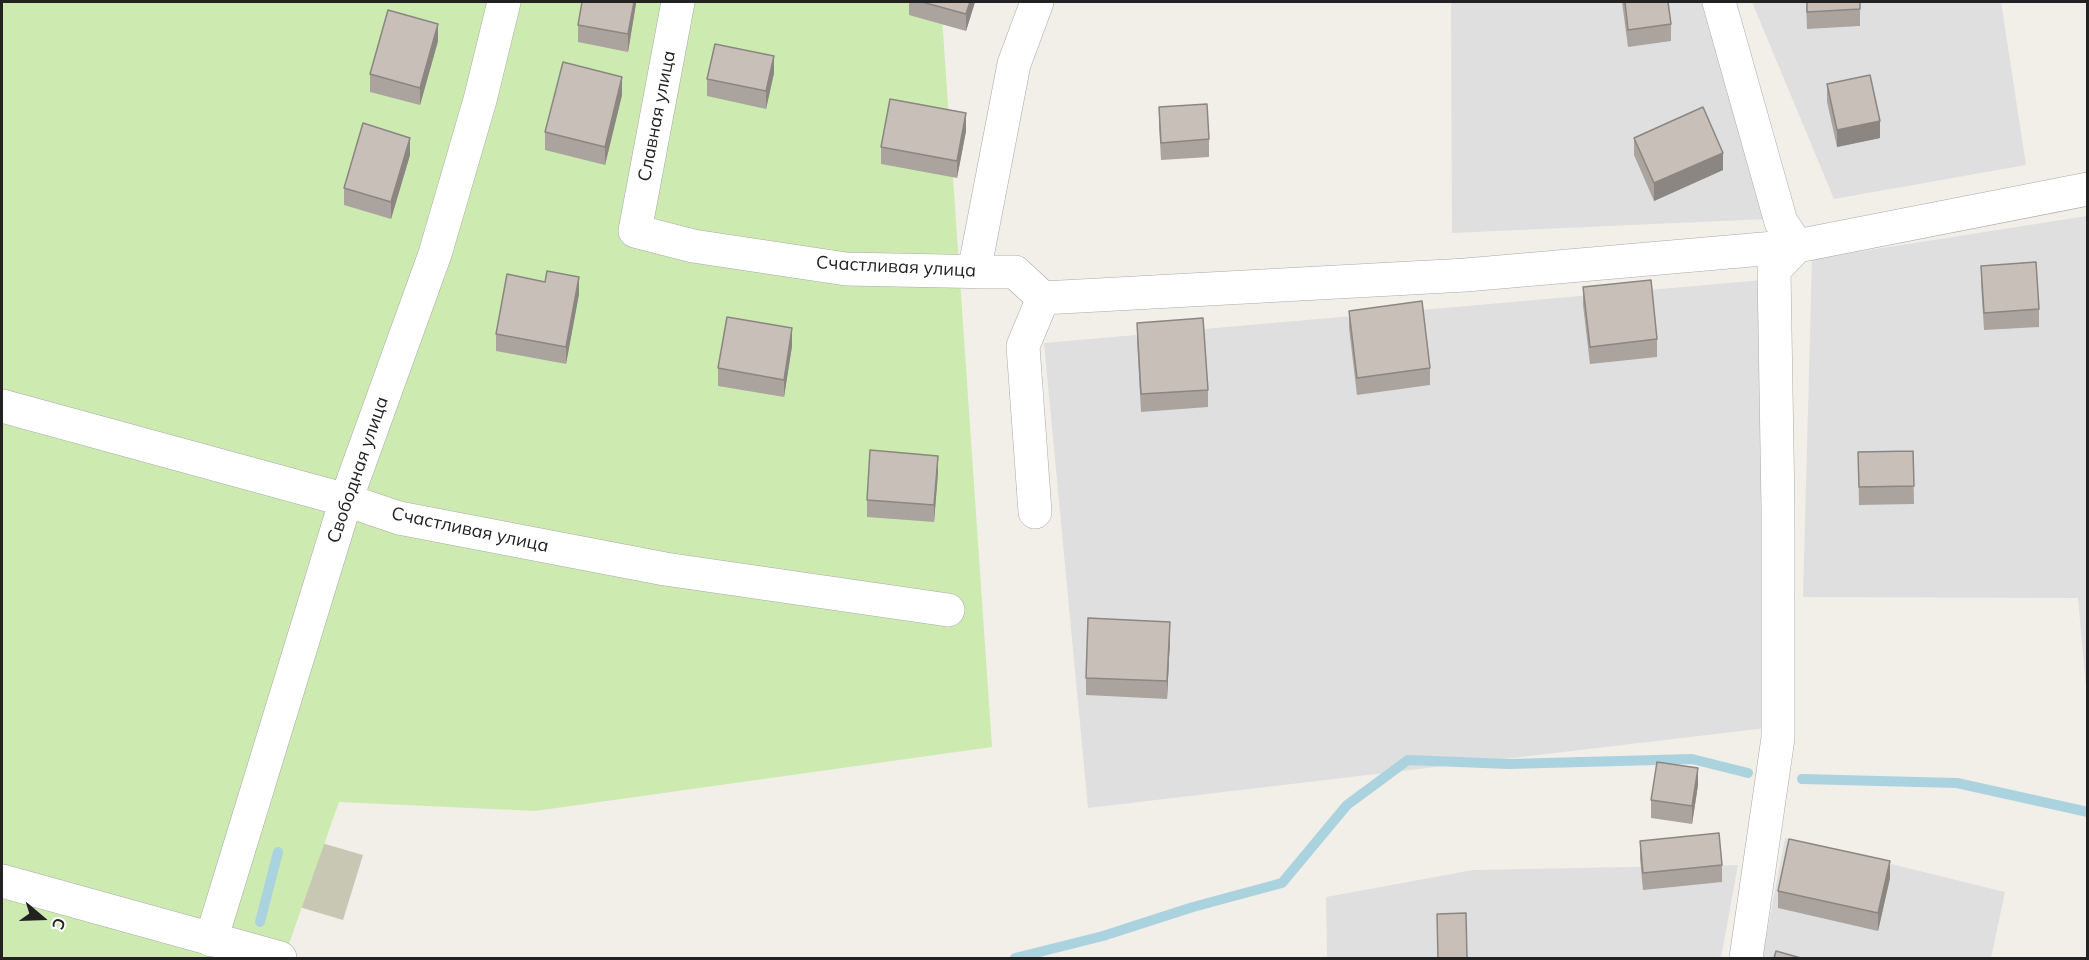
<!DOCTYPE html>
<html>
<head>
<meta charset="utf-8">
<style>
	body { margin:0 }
	#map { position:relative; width:2089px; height:960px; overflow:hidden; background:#f2efe9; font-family:Mulish,sans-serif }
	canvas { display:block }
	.frame { position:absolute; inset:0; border:3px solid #222; pointer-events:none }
	.north { position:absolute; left:12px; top:888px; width:60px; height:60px; -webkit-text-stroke:4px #fff; paint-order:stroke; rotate:109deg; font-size:16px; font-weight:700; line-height:24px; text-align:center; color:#222 }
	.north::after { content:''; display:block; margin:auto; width:21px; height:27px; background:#222; clip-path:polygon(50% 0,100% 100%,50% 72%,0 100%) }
</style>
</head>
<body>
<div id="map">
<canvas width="2089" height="960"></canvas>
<div class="frame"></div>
<div class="north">С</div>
</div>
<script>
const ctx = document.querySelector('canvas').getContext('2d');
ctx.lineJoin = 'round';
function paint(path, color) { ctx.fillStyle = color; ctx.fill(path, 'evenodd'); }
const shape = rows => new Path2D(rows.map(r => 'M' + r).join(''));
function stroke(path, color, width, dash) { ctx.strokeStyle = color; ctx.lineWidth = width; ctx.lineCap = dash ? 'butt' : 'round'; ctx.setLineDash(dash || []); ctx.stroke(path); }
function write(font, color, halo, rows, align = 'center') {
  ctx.font = font + ' Mulish,sans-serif'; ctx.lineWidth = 4.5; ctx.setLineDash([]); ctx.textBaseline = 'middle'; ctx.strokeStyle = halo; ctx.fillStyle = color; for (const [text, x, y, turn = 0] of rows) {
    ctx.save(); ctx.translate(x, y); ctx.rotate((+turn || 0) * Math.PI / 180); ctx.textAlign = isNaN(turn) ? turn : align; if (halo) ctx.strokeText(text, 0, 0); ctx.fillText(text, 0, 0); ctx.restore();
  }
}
paint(shape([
	[1451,2,1720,2,1766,219,1452,233],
	[1752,2,2001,2,2026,165,1834,199],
	[2087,216,2087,698,2078,598,1803,597,1812,259],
	[1763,280,1767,728,1088,808,1044,343],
	[1785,838,2005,892,1991,958,1762,958],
	[1738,865,1721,958,1327,958,1326,897,1473,870]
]), '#e0dfdf');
paint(shape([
	[315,841,363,855,343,920,296,906]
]), '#c7c7b4');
paint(shape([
	[2,2,941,2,992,747,535,811,339,802,284,958,2,958]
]), '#cdebb0');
stroke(shape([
	[1802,779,1957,783,2088,812],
	[260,922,278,852],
	[1015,958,1103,936,1193,907,1282,883,1347,805,1408,760,1509,764,1692,759,1748,773]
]), '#aad3df', 10);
const minor = shape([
	[678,2,635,231,693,246,846,269,994,272],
	[1037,2,1014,64,974,272,1015,272,1043,298,1466,275,1797,246,2088,189],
	[1719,2,1781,222,1797,246,1774,270,1778,508,1778,738,1746,958],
	[2,406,346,500,399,518,665,569,948,610],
	[1035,512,1023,346,1043,298],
	[2,881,280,958],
	[211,940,346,500,435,254,480,100,504,2]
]);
stroke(minor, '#a9a9a9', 34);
stroke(minor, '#fff', 33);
paint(shape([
	[636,2,628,52,578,42,578,25],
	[909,2,975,2,966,31,909,15],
	[1622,2,1668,2,1671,24,1671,41,1628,47],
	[1806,2,1860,2,1860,26,1807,29],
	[438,41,420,105,370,92,370,74],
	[774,73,766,109,707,96,707,79],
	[1827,84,1880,138,1837,147,1827,102],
	[622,95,605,165,545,150,545,132],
	[1159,107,1209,139,1209,157,1161,160,1159,125],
	[966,131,957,178,881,164,881,147],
	[1634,138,1723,170,1654,201,1634,155],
	[410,155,391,219,344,205,344,188],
	[1981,266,2039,309,2039,327,1984,330,1981,283],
	[1583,287,1657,339,1657,357,1590,364,1583,305],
	[579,294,566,364,496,351,496,334],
	[1349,311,1430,368,1430,385,1357,395,1349,328],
	[1137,323,1208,390,1208,407,1141,412,1137,340],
	[792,346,784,397,718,386,718,368],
	[1913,451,1914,504,1859,505,1858,452],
	[938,473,934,522,867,517,867,500],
	[1170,639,1167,699,1086,695,1086,678],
	[1698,785,1692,824,1651,818,1651,800],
	[1640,841,1722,865,1722,882,1643,890,1640,859],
	[1890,878,1878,931,1778,908,1778,891]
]), '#aba49e');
paint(shape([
	[634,2,636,2,636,4,628,52,628,34],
	[970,2,975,2,966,31,966,14],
	[438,24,438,41,420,105,420,88],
	[774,56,774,73,766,109,766,91],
	[622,77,622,95,605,165,605,147],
	[966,113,966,131,957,178,957,161],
	[1880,121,1880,138,1837,147,1837,130],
	[410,138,410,155,391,219,391,202],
	[1723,153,1723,170,1654,201,1654,183],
	[579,277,579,294,566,364,566,347],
	[792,328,792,346,784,397,784,380],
	[938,456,938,473,934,522,934,505],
	[1170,622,1170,639,1167,699,1167,681],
	[1698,768,1698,785,1692,824,1692,806],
	[1890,861,1890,878,1878,931,1878,913]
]), '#8b8681');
const building = shape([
	[582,2,634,2,628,34,578,25,582,2],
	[922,2,970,2,966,14,922,2],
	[1625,2,1668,2,1671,24,1628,30,1625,2],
	[1807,2,1860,2,1860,9,1807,12,1807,2],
	[388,10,438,24,420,88,370,74,388,10],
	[715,44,774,56,766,91,707,79,715,44],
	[563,62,622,77,605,147,545,132,563,62],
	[1870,75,1880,121,1837,130,1827,84,1870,75],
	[890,99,966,113,957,161,881,147,890,99],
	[1207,104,1209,139,1161,143,1159,107,1207,104],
	[1703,107,1723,153,1654,183,1634,138,1703,107],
	[363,123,410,138,391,202,344,188,363,123],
	[2036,262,2039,309,1984,313,1981,266,2036,262],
	[547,271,579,277,566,347,496,334,507,274,545,282,547,271],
	[1651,280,1657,339,1590,347,1583,287,1651,280],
	[1422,301,1430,368,1357,378,1349,311,1422,301],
	[727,317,792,328,784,380,718,368,727,317],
	[1203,318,1208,390,1141,394,1137,323,1203,318],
	[870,450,938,456,934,505,867,500,870,450],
	[1913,451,1914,486,1859,487,1858,452,1913,451],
	[1088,618,1170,622,1167,681,1086,678,1088,618],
	[1657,762,1698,768,1692,806,1651,800,1657,762],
	[1719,833,1722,865,1643,873,1640,841,1719,833],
	[1789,839,1890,861,1878,913,1778,891,1789,839],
	[1466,913,1467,958,1438,958,1437,914,1466,913],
	[1776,951,1801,958,1774,958,1776,951]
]);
paint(building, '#c7bfb8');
stroke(building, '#8b8681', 1.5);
write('18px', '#222', '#fff', [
	["Славная улица",657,116,-79],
	["Счастливая улица",896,267,3],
	["Свободная улица",358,470,-71],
	["Счастливая улица",470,530,12]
]);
</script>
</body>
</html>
